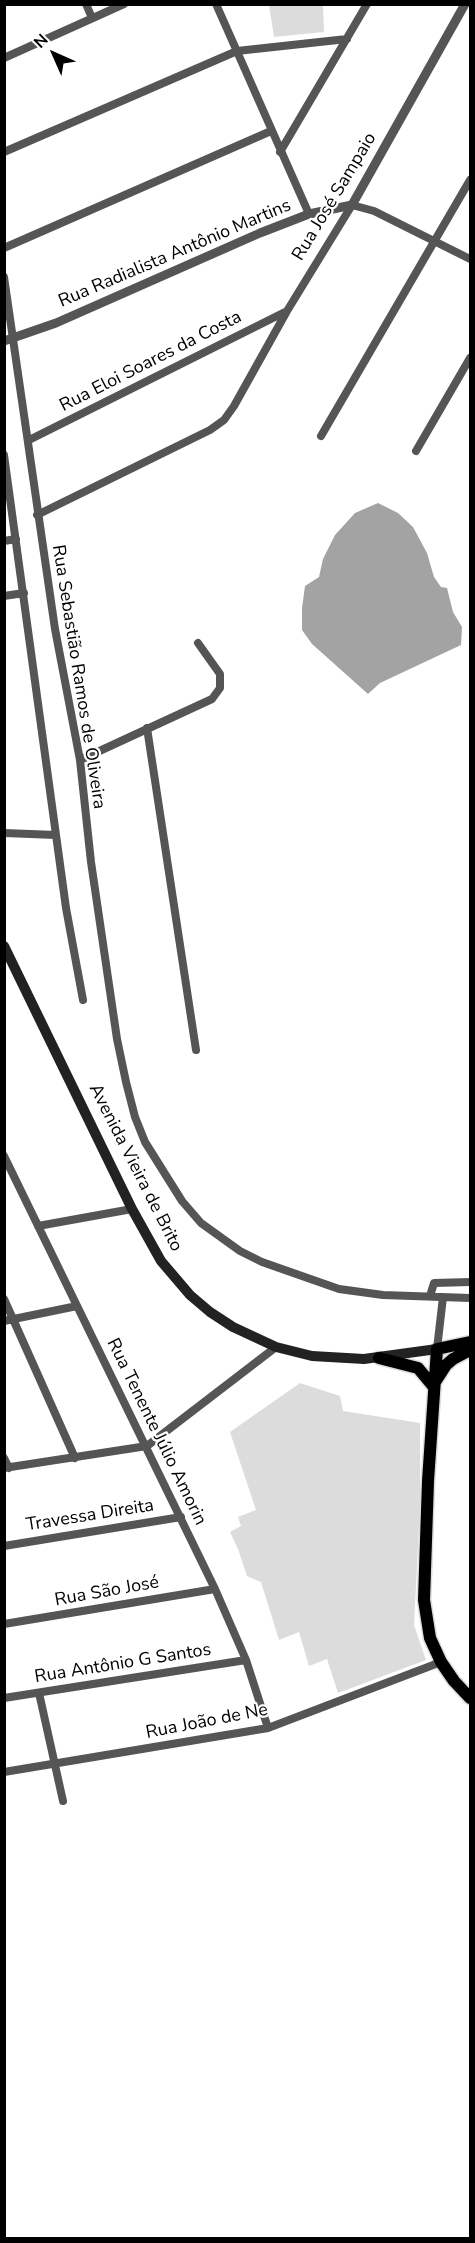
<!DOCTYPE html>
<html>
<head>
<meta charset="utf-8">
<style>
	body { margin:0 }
	#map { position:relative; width:475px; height:2243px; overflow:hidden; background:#fff; font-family:"Nunito Sans",sans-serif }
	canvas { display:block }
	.frame { position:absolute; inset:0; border:6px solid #000; pointer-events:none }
	.north { position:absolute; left:24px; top:24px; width:60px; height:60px; -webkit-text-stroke:4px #fff; paint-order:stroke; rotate:315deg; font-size:16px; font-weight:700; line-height:24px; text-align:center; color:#000 }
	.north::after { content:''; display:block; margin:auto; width:21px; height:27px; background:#000; clip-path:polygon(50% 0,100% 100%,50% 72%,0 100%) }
</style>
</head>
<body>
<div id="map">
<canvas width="475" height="2243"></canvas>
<div class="frame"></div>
<div class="north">N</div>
</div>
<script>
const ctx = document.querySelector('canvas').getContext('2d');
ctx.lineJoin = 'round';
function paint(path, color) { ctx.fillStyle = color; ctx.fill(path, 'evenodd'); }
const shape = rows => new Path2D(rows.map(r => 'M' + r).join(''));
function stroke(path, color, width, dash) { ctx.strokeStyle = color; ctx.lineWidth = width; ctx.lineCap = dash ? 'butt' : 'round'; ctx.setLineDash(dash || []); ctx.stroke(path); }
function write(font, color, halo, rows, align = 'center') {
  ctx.font = font + ' "Nunito Sans",sans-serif'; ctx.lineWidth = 4.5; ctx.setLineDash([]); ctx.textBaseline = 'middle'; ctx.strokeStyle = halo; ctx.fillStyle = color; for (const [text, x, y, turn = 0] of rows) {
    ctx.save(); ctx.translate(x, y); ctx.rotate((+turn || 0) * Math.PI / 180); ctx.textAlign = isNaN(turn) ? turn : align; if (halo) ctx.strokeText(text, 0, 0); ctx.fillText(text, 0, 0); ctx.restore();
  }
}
paint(shape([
	[269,5,323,5,324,32,274,37],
	[300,1383,340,1396,343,1411,420,1423,420,1507,414,1625,426,1660,338,1693,327,1659,309,1666,299,1632,279,1640,261,1582,247,1576,238,1549,230,1532,241,1526,238,1517,256,1510,230,1432]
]), '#dcdcdc');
paint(shape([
	[378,503,398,513,413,527,427,553,434,577,441,587,447,588,453,612,462,627,461,645,380,683,368,694,312,644,302,630,302,608,305,586,319,577,323,559,335,535,355,513]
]), '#a3a3a3');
const primary = shape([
	[470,1342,437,1349,428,1481,424,1600,430,1638,441,1662,454,1681,470,1698],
	[379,1358,418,1368,433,1386],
	[435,1382,446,1365,453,1359,470,1350]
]);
stroke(primary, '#dbdbdb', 15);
stroke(shape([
	[86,4,92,18],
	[216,4,309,214],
	[4,58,124,4],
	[4,152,237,51,347,39],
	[280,152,367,4],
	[4,248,271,131],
	[4,277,55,629,80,760,91,862,117,1039,126,1082,135,1117,145,1142,182,1201,201,1223,240,1251,262,1262,339,1289,383,1295,470,1298],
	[321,436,470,180],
	[29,440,285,312],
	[416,451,470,358],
	[4,455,66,908,83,1000],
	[37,515,210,430,224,420,234,406,287,311,352,205,374,211,470,259],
	[4,541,16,539],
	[4,596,24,593],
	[147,728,196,1050],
	[80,760,212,699,220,688,220,674,198,643],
	[4,833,56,835],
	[4,1156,215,1589,246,1660,268,1728],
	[38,1226,132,1209],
	[430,1296,434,1283,470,1282],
	[4,1299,75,1458],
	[4,1321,77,1306],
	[437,1349,443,1297],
	[4,1458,9,1468],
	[4,1468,147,1446,276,1347],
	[4,1546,181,1517],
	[4,1624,215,1589],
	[39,1693,63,1801],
	[4,1698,246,1660],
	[4,1772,268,1728,441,1662]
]), '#555', 8);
stroke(shape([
	[4,341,56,323,260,233,309,214,352,205,465,4]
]), '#555', 9);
stroke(shape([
	[4,946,132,1209,161,1261,190,1295,210,1312,233,1327,276,1347,312,1356,364,1359,437,1349]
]), '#222', 10);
stroke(primary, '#000', 12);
write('18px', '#000', '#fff', [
	["Rua José Sampaio",335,197,-59],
	["Rua Radialista Antônio Martins",175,254,-23],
	["Rua Eloi Soares da Costa",151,362,-27],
	["Rua Sebastião Ramos de Oliveira",78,677,81],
	["Avenida Vieira de Brito",135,1168,63],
	["Rua Tenente Júlio Amorin",156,1432,64],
	["Travessa Direita",90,1516,-9],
	["Rua São José",107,1592,-10],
	["Rua Antônio G Santos",123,1664,-9],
	["Rua João de Ne",207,1722,-11]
]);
</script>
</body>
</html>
